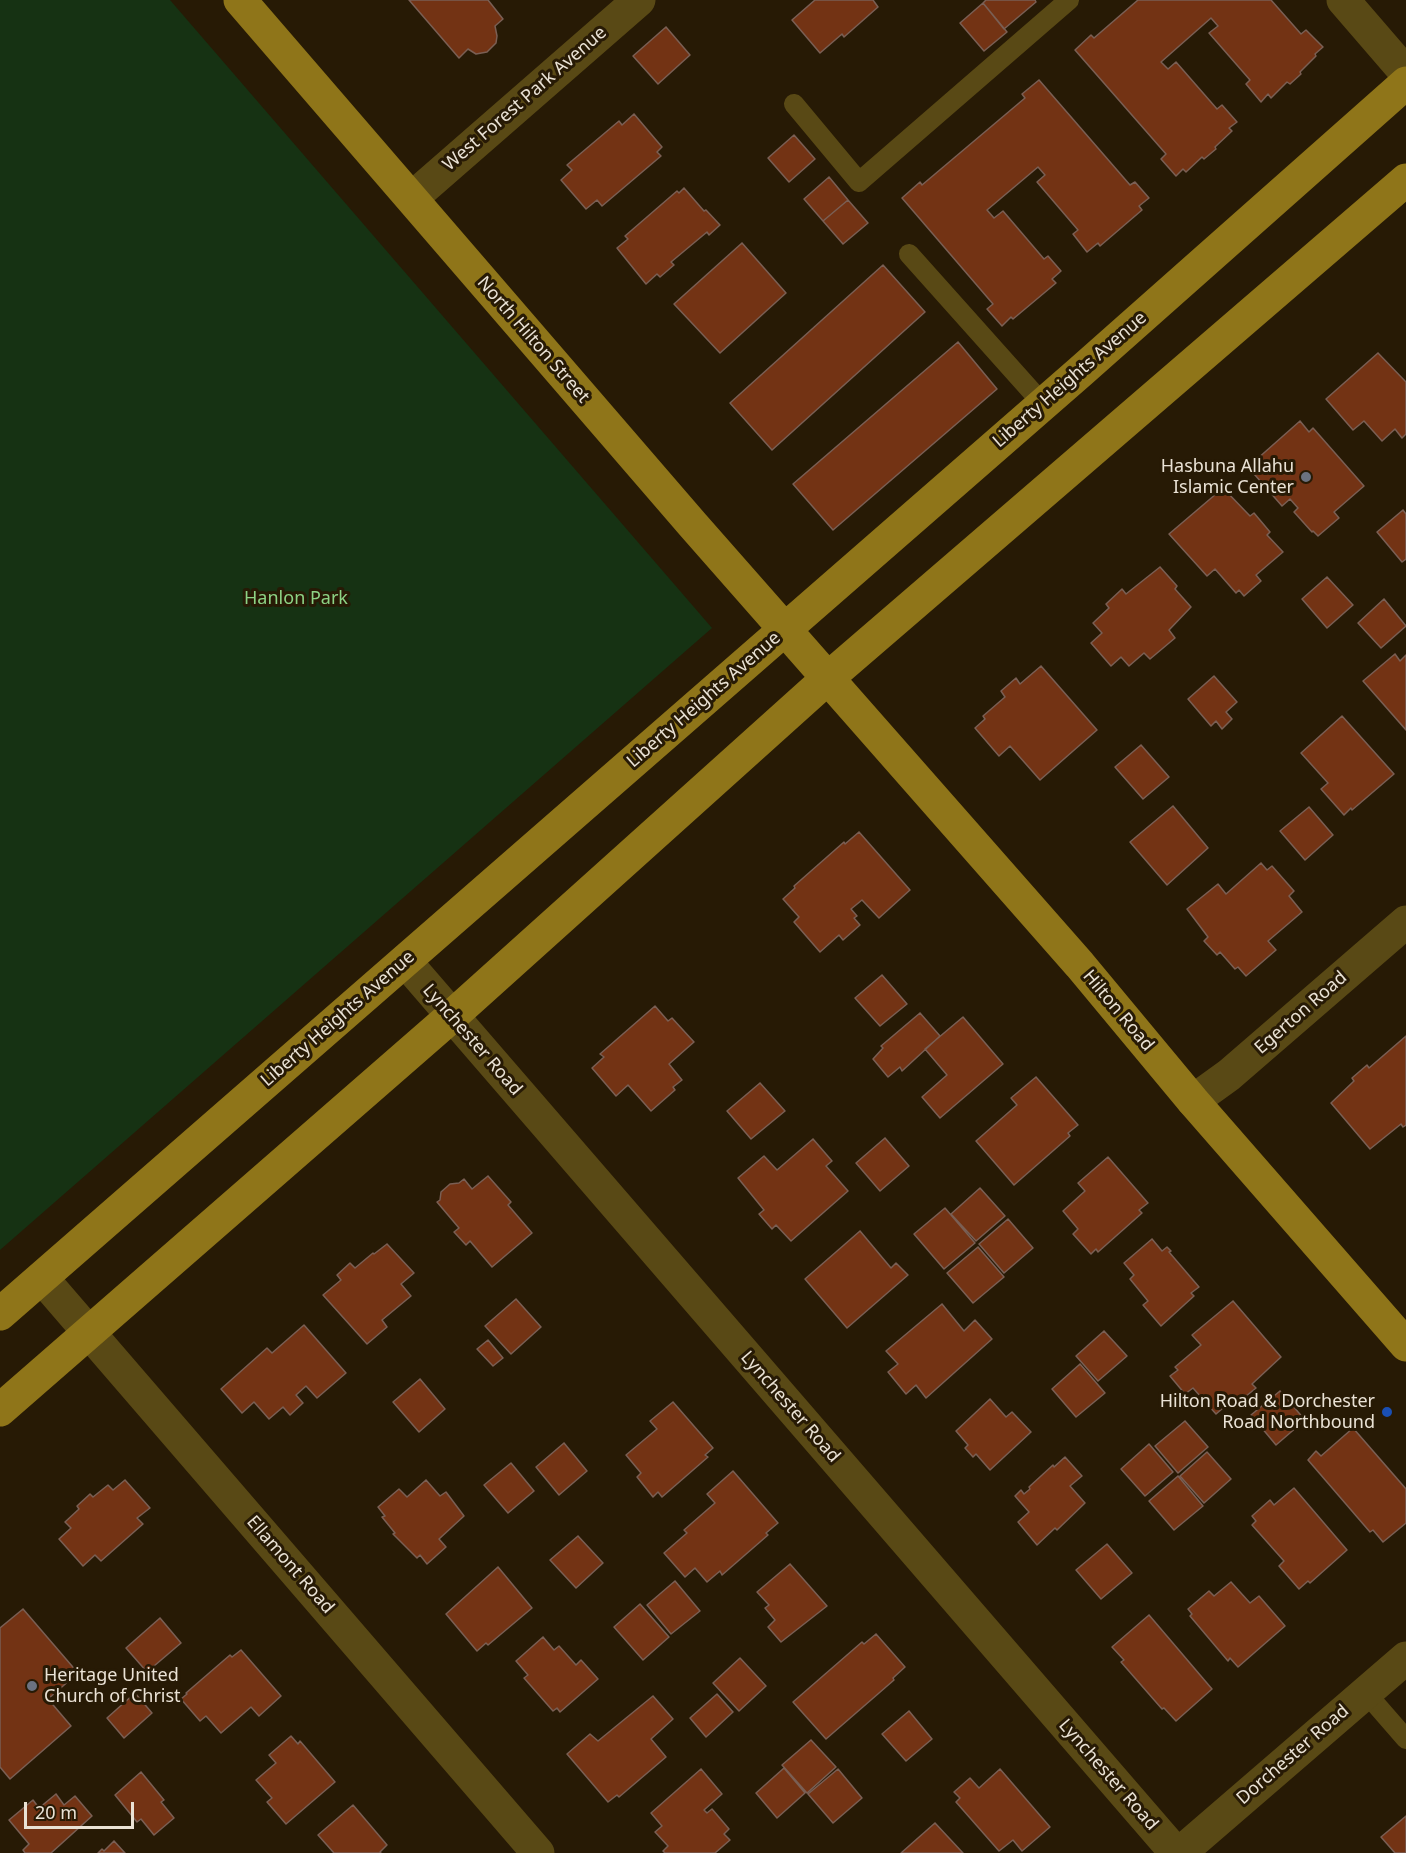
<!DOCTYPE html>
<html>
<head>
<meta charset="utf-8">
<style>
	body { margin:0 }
	#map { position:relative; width:1406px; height:1853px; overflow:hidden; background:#271a05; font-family:"Noto Sans",sans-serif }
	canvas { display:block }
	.scale { position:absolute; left:24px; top:1802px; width:110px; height:27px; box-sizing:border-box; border:3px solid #eae2d5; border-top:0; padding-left:8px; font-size:18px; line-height:21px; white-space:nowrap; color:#eae2d5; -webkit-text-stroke:4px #271a05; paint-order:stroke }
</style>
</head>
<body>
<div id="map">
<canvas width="1406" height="1853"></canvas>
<div class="scale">20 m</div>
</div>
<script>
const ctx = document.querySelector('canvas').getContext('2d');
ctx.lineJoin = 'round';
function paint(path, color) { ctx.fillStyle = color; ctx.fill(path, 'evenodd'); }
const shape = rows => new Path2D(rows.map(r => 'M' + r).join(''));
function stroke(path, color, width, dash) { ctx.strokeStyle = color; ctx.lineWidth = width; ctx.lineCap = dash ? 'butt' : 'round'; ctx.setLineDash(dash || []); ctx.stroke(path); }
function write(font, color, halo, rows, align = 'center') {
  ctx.font = font + ' "Noto Sans",sans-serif'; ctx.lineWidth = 6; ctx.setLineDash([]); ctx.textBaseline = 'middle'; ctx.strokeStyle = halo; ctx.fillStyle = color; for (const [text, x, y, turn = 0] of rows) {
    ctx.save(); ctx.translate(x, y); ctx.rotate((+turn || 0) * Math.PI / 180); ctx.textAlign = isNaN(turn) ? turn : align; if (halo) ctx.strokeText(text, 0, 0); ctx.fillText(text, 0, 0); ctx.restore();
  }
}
paint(shape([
	[0,0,170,0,712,628,0,1250]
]), '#163213');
const building = shape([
	[409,0,488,0,503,19,495,26,497,36,496,43,487,52,476,54,468,49,459,58,409,0],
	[815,0,873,0,878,7,844,37,842,34,820,53,792,20,815,0],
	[986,0,1035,0,1036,2,1004,29,983,3,986,0],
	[1138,0,1271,0,1301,34,1306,30,1323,47,1315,54,1316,56,1300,72,1301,74,1290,84,1287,82,1271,98,1268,94,1261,102,1246,84,1250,80,1209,33,1218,26,1211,18,1161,62,1168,69,1176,62,1217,109,1222,105,1237,122,1229,128,1232,131,1215,147,1216,149,1204,159,1202,157,1186,172,1183,169,1176,176,1161,159,1166,154,1075,50,1091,35,1094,38,1138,0],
	[983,3,1007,32,984,51,960,23,983,3],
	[666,27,690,55,658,84,633,56,666,27],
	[1039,80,1130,185,1135,182,1149,198,1139,206,1142,210,1100,246,1098,243,1087,252,1073,234,1078,230,1037,182,1045,175,1038,167,987,210,994,218,1003,211,1044,259,1048,256,1061,271,1052,279,1056,283,1013,319,1011,317,1002,326,987,309,993,304,902,198,920,182,922,185,1025,98,1022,94,1039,80],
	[634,114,662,147,657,152,661,156,602,206,597,200,586,209,561,180,572,170,567,165,619,121,622,125,634,114],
	[794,135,815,159,789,182,768,158,794,135],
	[829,177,848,200,823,221,804,199,829,177],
	[684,188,704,211,706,210,720,225,709,235,707,232,671,262,674,265,660,277,657,274,646,284,617,248,628,239,625,236,677,191,679,193,684,188],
	[848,200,868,223,843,244,823,221,848,200],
	[742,243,786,293,720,353,674,304,742,243],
	[883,265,925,312,772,450,730,403,883,265],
	[958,342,997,389,833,530,793,484,958,342],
	[1378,353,1406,382,1406,434,1402,438,1395,429,1382,441,1364,421,1353,430,1326,399,1378,353],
	[1300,421,1309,432,1313,428,1364,486,1334,512,1339,518,1318,536,1313,531,1312,532,1294,512,1298,508,1290,499,1282,506,1248,467,1300,421],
	[1223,488,1250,516,1254,513,1270,532,1267,535,1283,552,1256,575,1261,581,1244,596,1239,590,1236,593,1215,569,1207,576,1169,534,1223,488],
	[1403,510,1406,514,1406,559,1402,562,1377,532,1403,510],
	[1160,567,1177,586,1175,589,1191,607,1169,630,1175,638,1150,659,1144,653,1129,666,1121,657,1111,666,1091,643,1102,633,1093,623,1109,608,1106,604,1122,589,1126,594,1160,567],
	[1327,577,1353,605,1327,628,1302,599,1327,577],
	[1384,599,1406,626,1381,648,1358,623,1384,599],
	[1395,654,1400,661,1406,655,1406,730,1363,681,1395,654],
	[1041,666,1097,730,1040,780,1010,746,999,756,975,728,985,719,983,716,1005,697,1001,691,1016,678,1020,684,1041,666],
	[1214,676,1237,702,1226,712,1232,719,1222,729,1216,721,1211,726,1188,699,1214,676],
	[1342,716,1394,774,1352,810,1351,808,1344,815,1321,789,1328,783,1301,753,1342,716],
	[1141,745,1169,777,1143,799,1115,767,1141,745],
	[1173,806,1208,848,1167,885,1130,842,1173,806],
	[1309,807,1333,835,1305,860,1280,831,1309,807],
	[859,832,910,890,879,918,862,900,851,909,857,916,854,918,860,925,843,940,839,935,820,952,794,922,799,917,783,899,795,888,794,886,844,842,845,844,859,832],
	[1261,863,1267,870,1272,866,1294,891,1289,896,1302,912,1268,941,1276,950,1246,976,1238,967,1235,969,1220,952,1217,955,1204,941,1208,937,1187,909,1218,884,1226,894,1261,863],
	[882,975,907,1004,880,1026,855,998,882,975],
	[655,1006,668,1021,672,1018,694,1042,669,1064,682,1080,673,1087,675,1090,651,1111,628,1085,616,1096,592,1068,604,1057,600,1054,655,1006],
	[920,1013,940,1036,902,1071,900,1067,888,1077,873,1059,883,1048,881,1046,920,1013],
	[963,1017,1003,1064,940,1118,922,1097,947,1075,925,1049,963,1017],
	[1406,1036,1406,1125,1403,1127,1401,1124,1370,1149,1331,1103,1354,1081,1352,1078,1367,1065,1369,1068,1406,1036],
	[1036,1077,1078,1125,1068,1133,1070,1136,1014,1185,976,1141,1017,1105,1011,1098,1036,1077],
	[760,1083,785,1111,751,1139,727,1111,760,1083],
	[885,1138,909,1166,880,1191,856,1163,885,1138],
	[813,1139,832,1161,826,1166,848,1191,791,1241,776,1225,772,1229,759,1214,764,1210,738,1178,764,1156,777,1170,813,1139],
	[1108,1157,1148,1203,1139,1210,1142,1213,1098,1252,1096,1249,1091,1254,1073,1234,1078,1229,1063,1211,1085,1191,1078,1183,1108,1157],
	[488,1176,511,1202,508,1205,532,1233,492,1267,470,1241,466,1245,454,1232,459,1228,437,1202,440,1200,441,1192,450,1184,459,1183,464,1179,472,1189,488,1176],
	[980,1188,1005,1216,976,1241,951,1214,980,1188],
	[945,1208,975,1243,944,1269,914,1234,945,1208],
	[1008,1219,1033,1248,1004,1273,979,1244,1008,1219],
	[860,1231,891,1268,896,1263,908,1275,847,1328,805,1279,860,1231],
	[1152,1239,1162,1251,1167,1247,1171,1251,1169,1252,1199,1287,1191,1293,1194,1296,1161,1326,1143,1305,1148,1301,1130,1279,1134,1275,1124,1263,1152,1239],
	[387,1244,414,1273,401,1284,411,1296,382,1320,387,1327,367,1344,323,1295,341,1280,337,1275,350,1263,355,1268,373,1253,374,1254,387,1244],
	[978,1247,1004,1277,973,1303,947,1273,978,1247],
	[516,1299,541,1327,511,1354,485,1326,516,1299],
	[1233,1301,1281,1357,1252,1384,1256,1388,1240,1401,1236,1397,1216,1414,1193,1388,1185,1394,1170,1376,1178,1370,1175,1367,1201,1345,1192,1335,1233,1301],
	[942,1304,964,1331,975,1320,992,1339,926,1398,916,1385,906,1394,888,1372,898,1364,886,1351,942,1304],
	[304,1325,346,1373,317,1398,306,1386,296,1395,303,1403,290,1415,283,1407,269,1419,254,1402,242,1413,221,1389,267,1348,272,1353,304,1325],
	[1104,1331,1127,1356,1098,1381,1076,1356,1104,1331],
	[488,1340,503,1358,493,1366,477,1349,488,1340],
	[1080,1364,1105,1393,1076,1417,1052,1389,1080,1364],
	[420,1379,445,1409,419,1432,393,1402,420,1379],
	[1280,1391,1305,1420,1276,1445,1251,1415,1280,1391],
	[990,1399,1006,1417,1012,1412,1031,1432,990,1470,976,1454,973,1457,965,1448,968,1445,956,1431,990,1399],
	[673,1402,713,1448,705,1455,708,1457,662,1497,658,1492,653,1497,637,1477,641,1473,626,1455,657,1429,650,1421,673,1402],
	[1185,1421,1208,1447,1178,1473,1155,1446,1185,1421],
	[1353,1428,1406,1489,1406,1523,1383,1542,1373,1530,1370,1532,1308,1460,1316,1451,1321,1456,1353,1428],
	[564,1443,587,1471,559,1495,536,1467,564,1443],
	[1149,1444,1173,1472,1145,1496,1121,1469,1149,1444],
	[1207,1452,1231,1479,1204,1503,1180,1476,1207,1452],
	[1065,1457,1082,1476,1070,1486,1085,1503,1057,1530,1055,1528,1037,1545,1018,1522,1029,1512,1015,1496,1021,1490,1024,1494,1030,1489,1029,1487,1053,1465,1054,1467,1065,1457],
	[511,1463,534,1491,508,1513,484,1485,511,1463],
	[733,1471,778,1523,766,1533,768,1535,722,1575,720,1571,707,1582,695,1568,685,1577,664,1553,687,1533,684,1530,715,1503,707,1494,733,1471],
	[1178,1476,1203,1506,1174,1530,1149,1501,1178,1476],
	[125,1480,150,1508,137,1518,143,1524,101,1561,95,1555,83,1566,59,1539,71,1528,65,1522,79,1509,77,1506,90,1494,93,1497,108,1485,113,1490,125,1480],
	[426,1480,440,1496,446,1492,464,1516,439,1539,446,1547,427,1564,420,1555,417,1558,393,1534,395,1533,382,1517,385,1516,378,1507,399,1489,407,1497,426,1480],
	[1294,1488,1347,1550,1310,1583,1308,1581,1299,1589,1279,1566,1284,1561,1252,1525,1256,1521,1252,1516,1270,1500,1274,1505,1294,1488],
	[578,1536,603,1563,576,1588,550,1560,578,1536],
	[1107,1544,1132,1573,1101,1599,1076,1570,1107,1544],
	[790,1564,827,1606,781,1642,768,1627,775,1620,765,1608,769,1605,757,1592,790,1564],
	[498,1567,532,1608,488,1645,486,1643,477,1651,446,1614,498,1567],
	[675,1581,700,1611,671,1634,647,1605,675,1581],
	[1231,1582,1250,1603,1259,1596,1285,1626,1238,1667,1230,1658,1228,1661,1190,1616,1192,1614,1188,1609,1209,1591,1214,1596,1231,1582],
	[640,1604,669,1637,643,1660,614,1627,640,1604],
	[23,1609,78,1673,48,1699,71,1726,10,1779,0,1767,0,1628,23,1609],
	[1149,1615,1212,1689,1176,1721,1164,1708,1162,1709,1121,1662,1124,1660,1112,1647,1149,1615],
	[160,1618,181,1643,147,1672,126,1648,160,1618],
	[876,1634,905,1667,893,1678,894,1680,826,1739,793,1702,862,1642,864,1644,876,1634],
	[543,1637,554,1650,559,1646,576,1665,581,1660,598,1679,560,1712,557,1708,553,1711,524,1678,528,1675,516,1661,543,1637],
	[241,1650,281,1696,259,1716,251,1707,221,1733,206,1716,200,1721,181,1699,187,1694,186,1693,230,1655,232,1657,241,1650],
	[740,1658,766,1686,739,1711,713,1683,740,1658],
	[135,1693,152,1713,124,1738,107,1718,135,1693],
	[717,1694,733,1712,706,1737,690,1718,717,1694],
	[653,1696,673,1719,651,1739,666,1757,619,1797,617,1795,608,1802,567,1754,590,1734,598,1741,653,1696],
	[909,1711,932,1739,906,1761,882,1734,909,1711],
	[291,1736,298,1744,300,1741,335,1782,286,1824,267,1802,272,1798,256,1780,276,1763,269,1755,291,1736],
	[811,1740,836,1767,807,1793,782,1765,811,1740],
	[784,1768,805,1793,777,1818,756,1793,784,1768],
	[701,1769,722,1794,704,1810,707,1813,712,1809,729,1829,724,1834,730,1840,715,1853,665,1853,663,1851,668,1846,655,1832,662,1826,651,1813,701,1769],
	[838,1769,862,1798,833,1823,808,1794,838,1769],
	[1000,1769,1050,1827,1022,1851,1013,1840,999,1851,956,1802,960,1798,954,1792,970,1778,979,1788,1000,1769],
	[141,1772,164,1800,161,1802,174,1818,154,1835,141,1819,137,1822,115,1795,141,1772],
	[56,1794,64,1805,75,1796,92,1816,51,1853,25,1853,23,1850,29,1844,9,1820,33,1800,39,1808,56,1794],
	[353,1805,387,1845,380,1852,381,1853,334,1853,318,1835,353,1805],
	[1406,1816,1406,1853,1395,1853,1381,1837,1406,1816],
	[935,1823,963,1853,901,1853,935,1823],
	[114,1841,125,1853,98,1853,102,1849,104,1851,114,1841]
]);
paint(building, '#733314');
stroke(building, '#7a5f54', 1.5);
stroke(shape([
	[794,104,859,182,1069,0],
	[909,254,1043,404],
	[1366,1693,1406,1739]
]), '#594915', 20);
stroke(shape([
	[1343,0,1406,73],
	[412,198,639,0],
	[405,961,1176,1853],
	[1193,1101,1229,1075,1406,922],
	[42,1278,538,1853],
	[1180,1853,1406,1658]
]), '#594915', 33);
stroke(shape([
	[240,0,693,525,1080,965,1193,1101,1406,1345],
	[0,1314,1080,372,1406,83],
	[0,1410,452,1016,828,678,1406,180]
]), '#8f7519', 33);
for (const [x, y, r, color] of [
	[1306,477,6,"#6b7280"],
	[1387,1412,6,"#1a4fb4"],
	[32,1686,6,"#6b7280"]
]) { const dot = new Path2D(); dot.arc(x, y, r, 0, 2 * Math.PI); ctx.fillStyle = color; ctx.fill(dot); stroke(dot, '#271a05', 2); }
write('18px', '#eae2d5', '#271a05', [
	["West Forest Park Avenue",525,99,-41],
	["North Hilton Street",533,340,49],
	["Liberty Heights Avenue",1070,380,-41],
	["Liberty Heights Avenue",704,700,-41],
	["Hilton Road",1118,1011,50],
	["Egerton Road",1301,1013,-41],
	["Liberty Heights Avenue",338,1019,-41],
	["Lynchester Road",472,1040,49],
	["Lynchester Road",790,1407,49],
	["Ellamont Road",290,1565,49],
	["Dorchester Road",1293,1755,-41],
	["Lynchester Road",1108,1775,49]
]);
write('18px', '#eae2d5', '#271a05', [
	["Hasbuna Allahu",1294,467],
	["Islamic Center",1294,488],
	["Hilton Road & Dorchester",1375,1402],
	["Road Northbound",1375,1423],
	["Heritage United",44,1676,"left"],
	["Church of Christ",44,1697,"left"]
], 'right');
write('18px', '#8dd385', '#271a05', [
	["Hanlon Park",296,599]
]);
</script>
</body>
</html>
